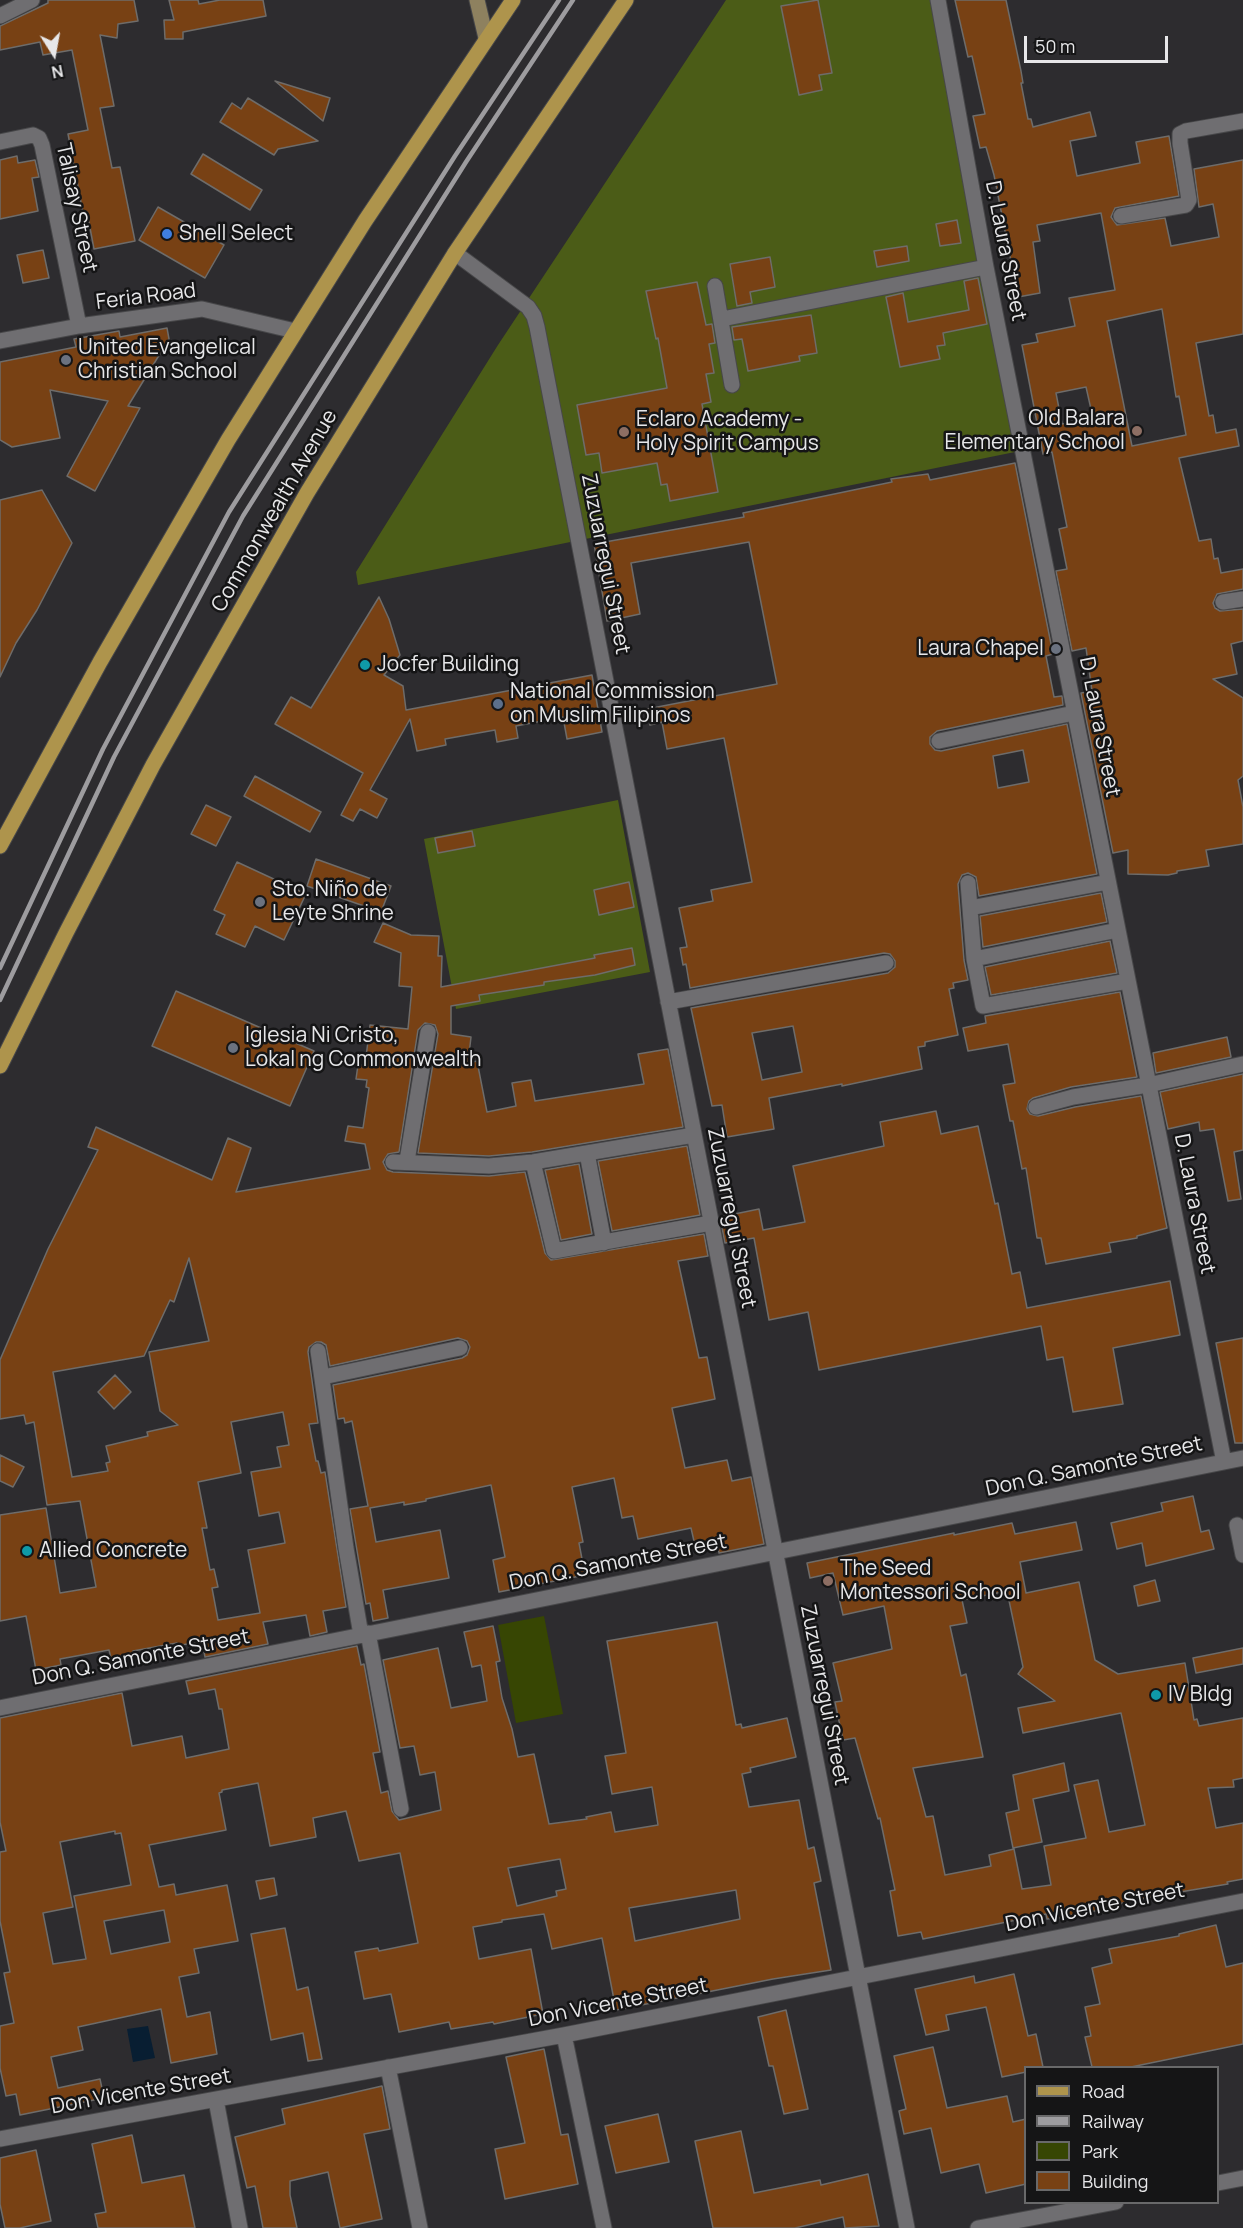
<!DOCTYPE html>
<html>
<head>
<meta charset="utf-8">
<style>
	body { margin:0 }
	#map { position:relative; width:1243px; height:2228px; overflow:hidden; background:#2d2c2f; font-family:Manrope,sans-serif }
	canvas { display:block }
	.legend { position:absolute; left:1024px; top:2066px; width:195px; height:138px; box-sizing:border-box; background:#151516; border:2px solid #69696a; margin:0; padding:8px 10px; list-style:none; font-size:18px; color:#e7e7e9 }
	.legend li { display:flex; align-items:center; gap:12px; height:30px }
	.legend b { width:30px; border:2px solid #69696a }
	.north { position:absolute; left:24px; top:24px; width:60px; height:60px; -webkit-text-stroke:4px #151516; paint-order:stroke; rotate:169deg; font-size:16px; font-weight:700; line-height:24px; text-align:center; color:#e7e7e9 }
	.north::after { content:''; display:block; margin:auto; width:21px; height:27px; background:#e7e7e9; clip-path:polygon(50% 0,100% 100%,50% 72%,0 100%) }
	.scale { position:absolute; left:1024px; top:36px; width:144px; height:27px; box-sizing:border-box; border:3px solid #e7e7e9; border-top:0; padding-left:8px; font-size:18px; line-height:21px; white-space:nowrap; color:#e7e7e9; -webkit-text-stroke:4px #151516; paint-order:stroke }
</style>
</head>
<body>
<div id="map">
<canvas width="1243" height="2228"></canvas>
<ul class="legend">
<li><b style="height:8px;background:#ae944c"></b>Road</li>
<li><b style="height:8px;background:#9d9c9f"></b>Railway</li>
<li><b style="height:16px;background:#374603"></b>Park</li>
<li><b style="height:16px;background:#784114"></b>Building</li>
</ul>
<div class="north">N</div>
<div class="scale">50 m</div>
</div>
<script>
const ctx = document.querySelector('canvas').getContext('2d');
ctx.lineJoin = 'round';
function paint(path, color) { ctx.fillStyle = color; ctx.fill(path, 'evenodd'); }
const shape = rows => new Path2D(rows.map(r => 'M' + r).join(''));
function stroke(path, color, width, dash) { ctx.strokeStyle = color; ctx.lineWidth = width; ctx.lineCap = dash ? 'butt' : 'round'; ctx.setLineDash(dash || []); ctx.stroke(path); }
function write(font, color, halo, rows, align = 'center') {
  ctx.font = font + ' Manrope,sans-serif'; ctx.lineWidth = 5; ctx.setLineDash([]); ctx.textBaseline = 'middle'; ctx.strokeStyle = halo; ctx.fillStyle = color; for (const [text, x, y, turn = 0] of rows) {
    ctx.save(); ctx.translate(x, y); ctx.rotate((+turn || 0) * Math.PI / 180); ctx.textAlign = isNaN(turn) ? turn : align; if (halo) ctx.strokeText(text, 0, 0); ctx.fillText(text, 0, 0); ctx.restore();
  }
}
paint(shape([
	[544,1616,563,1714,516,1723,498,1625]
]), '#374603');
paint(shape([
	[726,0,933,0,1015,452,358,585,356,572,498,345],
	[618,800,650,972,456,1009,424,839]
]), '#4b5c17');
paint(shape([
	[148,2026,155,2058,133,2062,127,2029]
]), '#081e32');
const building = shape([
	[48,0,134,0,138,21,118,24,117,38,100,35,114,106,100,108,112,168,120,167,135,241,94,249,87,212,83,213,68,134,88,130,72,50,43,55,40,42,0,50,0,26,48,3,48,0],
	[169,0,198,0,199,4,220,0,263,0,266,16,183,32,183,39,165,39,164,20,174,20,169,0],
	[818,0,832,73,819,75,822,90,799,95,781,6,818,0],
	[955,0,1006,0,1021,71,1023,83,1021,83,1028,119,1031,119,1033,127,1090,112,1096,136,1070,141,1077,176,1140,163,1136,142,1169,136,1179,196,1115,208,1111,217,1117,225,1165,218,1171,246,1219,237,1213,204,1199,207,1194,169,1243,160,1243,334,1196,343,1209,416,1213,415,1216,433,1236,429,1239,446,1179,458,1199,541,1211,539,1214,559,1218,558,1221,573,1243,569,1243,589,1217,594,1213,603,1215,608,1220,611,1243,609,1243,641,1231,644,1237,674,1213,679,1243,698,1243,776,1238,780,1243,807,1243,844,1206,850,1209,866,1177,871,1177,873,1168,875,1128,874,1128,850,1113,853,1081,693,1092,691,1086,648,1072,651,1056,571,1067,569,1059,529,1067,527,1052,452,1043,454,1022,345,1038,342,1036,334,1075,326,1069,298,1115,290,1101,213,1037,225,1040,241,1033,242,1040,293,1018,297,994,175,986,147,980,148,973,116,985,114,972,56,968,57,955,0],
	[1162,309,1176,397,1179,396,1186,435,1132,446,1107,321,1162,309],
	[1086,387,1093,418,1062,424,1056,393,1086,387],
	[275,81,330,98,323,121,275,81],
	[248,98,318,141,278,149,274,155,220,122,232,103,241,109,248,98],
	[203,154,262,190,250,210,191,174,203,154],
	[17,156,18,163,35,160,39,177,32,178,38,211,0,219,0,160,17,156],
	[158,207,224,245,205,278,139,240,158,207],
	[957,220,961,243,940,246,936,224,957,220],
	[907,246,909,261,877,267,874,251,907,246],
	[43,250,49,278,23,283,17,255,43,250],
	[770,257,775,287,750,292,752,303,737,306,730,264,770,257],
	[978,278,987,324,943,333,945,345,937,346,940,359,900,367,886,297,903,293,908,322,969,310,964,281,978,278],
	[697,282,706,325,712,324,715,343,709,344,714,373,706,374,711,402,702,404,718,492,670,501,667,484,661,485,657,463,602,473,599,453,586,455,577,405,667,388,658,338,656,339,646,291,697,282],
	[811,315,817,353,799,356,800,361,748,371,742,339,734,340,732,327,811,315],
	[167,328,169,339,128,406,140,408,95,491,67,476,108,401,50,390,60,438,12,447,0,440,0,362,76,347,74,339,119,331,120,337,167,328],
	[1015,463,1053,654,1046,656,1054,697,1062,696,1063,705,937,731,930,737,930,744,935,750,941,751,1067,724,1097,874,979,896,976,877,968,873,962,875,958,884,964,960,968,980,953,983,954,988,949,989,958,1035,925,1042,925,1046,918,1047,922,1069,842,1086,842,1084,769,1098,774,1129,727,1137,722,1105,712,1106,691,1008,888,973,895,967,895,961,890,954,884,953,690,988,686,964,683,965,680,948,687,947,679,908,713,901,711,890,752,882,724,738,667,749,662,722,650,725,647,709,777,684,749,542,631,563,640,614,607,621,594,544,744,517,743,513,892,482,891,479,928,474,930,480,1015,463],
	[1023,750,1029,782,998,788,993,756,1023,750],
	[793,1026,802,1072,762,1080,752,1033,793,1026],
	[42,490,72,543,37,610,16,643,0,677,0,500,42,490],
	[379,597,389,619,400,655,384,675,403,686,406,710,592,675,602,732,567,739,563,717,516,726,518,738,497,742,495,730,445,739,446,745,417,751,410,719,370,790,387,799,377,818,360,809,353,821,341,815,363,773,275,724,291,697,311,708,379,597],
	[255,776,321,812,310,832,244,796,255,776],
	[206,805,231,817,216,846,191,834,206,805],
	[472,831,475,846,438,853,435,838,472,831],
	[316,859,391,886,381,912,307,886,316,859],
	[237,862,306,894,284,940,255,926,245,947,216,934,225,915,214,910,237,862],
	[629,882,634,907,599,915,594,890,629,882],
	[1101,893,1107,922,983,947,980,916,1101,893],
	[383,923,411,935,439,936,438,956,442,956,441,987,595,958,594,955,632,948,635,965,595,975,544,982,544,985,479,995,480,1001,451,1006,451,1034,471,1037,468,1063,477,1061,487,1112,516,1106,512,1083,531,1080,535,1101,644,1084,638,1054,668,1049,683,1127,532,1152,489,1156,418,1153,438,1034,435,1025,425,1023,418,1030,399,1152,388,1154,383,1162,387,1170,393,1172,489,1176,525,1172,545,1253,551,1260,704,1234,708,1256,678,1261,699,1358,707,1357,715,1399,672,1408,685,1468,727,1460,732,1481,751,1477,764,1544,719,1553,718,1546,696,1550,691,1528,638,1539,633,1516,622,1518,614,1478,572,1487,583,1542,579,1543,585,1575,499,1592,493,1560,505,1557,491,1485,426,1499,426,1501,404,1505,404,1502,370,1508,376,1542,440,1530,449,1578,383,1590,388,1618,373,1621,370,1603,366,1604,350,1509,368,1506,352,1421,345,1423,344,1418,338,1419,333,1385,462,1358,467,1355,470,1347,467,1341,458,1338,330,1366,326,1345,321,1342,316,1342,309,1347,308,1352,318,1423,309,1424,316,1461,318,1461,321,1473,325,1472,346,1607,323,1611,327,1632,310,1636,306,1615,263,1622,268,1644,205,1657,202,1641,177,1646,177,1643,133,1651,133,1654,111,1658,109,1650,60,1659,61,1665,36,1670,26,1616,0,1621,0,1515,46,1508,60,1593,96,1587,80,1501,47,1505,34,1422,26,1424,24,1415,0,1419,0,1360,48,1249,98,1150,88,1147,96,1127,212,1180,228,1138,251,1148,236,1192,370,1169,365,1144,345,1141,348,1126,363,1128,369,1088,366,1087,367,1080,356,1079,358,1065,365,1065,370,1025,408,1029,412,987,399,986,401,953,374,942,383,923],
	[189,1258,209,1341,149,1352,160,1411,178,1425,147,1432,148,1436,106,1446,110,1462,106,1463,108,1471,72,1477,53,1372,144,1356,170,1300,174,1302,189,1258],
	[283,1412,289,1445,277,1447,281,1467,251,1472,259,1516,279,1512,285,1543,248,1550,260,1613,218,1620,212,1588,218,1587,214,1569,210,1570,202,1528,207,1528,198,1482,241,1473,231,1422,283,1412],
	[1110,941,1117,973,991,995,985,967,1110,941],
	[176,991,314,1051,290,1106,152,1046,176,991],
	[1120,992,1137,1077,1071,1087,1033,1098,1029,1101,1027,1109,1030,1114,1038,1116,1075,1107,1141,1096,1167,1228,1137,1236,1137,1238,1109,1243,1111,1252,1046,1264,1041,1238,1037,1238,1026,1168,1022,1169,1013,1121,1010,1121,1003,1085,1015,1083,1008,1044,968,1051,963,1028,986,1023,985,1016,1120,992],
	[1227,1037,1231,1057,1156,1073,1153,1053,1227,1037],
	[1243,1074,1243,1150,1234,1152,1241,1199,1228,1201,1214,1129,1200,1131,1199,1122,1168,1129,1160,1092,1243,1074],
	[936,1111,941,1134,978,1126,995,1204,998,1203,1012,1274,1020,1272,1027,1308,1170,1281,1180,1335,1113,1348,1123,1404,1073,1412,1063,1357,1047,1360,1041,1326,819,1370,808,1312,769,1320,754,1238,725,1243,720,1217,759,1209,763,1230,805,1222,793,1166,884,1146,880,1122,936,1111],
	[687,1146,700,1215,612,1231,598,1161,687,1146],
	[579,1164,592,1234,561,1240,545,1170,579,1164],
	[1243,1338,1243,1443,1235,1443,1216,1343,1243,1338],
	[115,1375,131,1392,114,1409,98,1392,115,1375],
	[0,1455,24,1467,13,1487,0,1481,0,1455],
	[1193,1496,1201,1532,1209,1530,1214,1549,1146,1566,1142,1543,1117,1549,1111,1523,1163,1511,1161,1503,1193,1496],
	[1076,1522,1082,1550,1020,1562,1026,1593,1079,1582,1095,1660,1118,1674,1185,1663,1194,1720,1197,1719,1199,1726,1243,1718,1243,1778,1233,1780,1234,1787,1208,1788,1216,1828,1243,1823,1243,1879,1227,1882,1228,1884,1156,1896,1104,1907,1105,1909,1058,1918,1047,1919,1046,1914,923,1939,921,1932,898,1936,890,1891,895,1890,880,1818,878,1819,855,1738,843,1740,835,1702,842,1701,833,1663,892,1649,884,1606,843,1615,833,1573,810,1578,807,1563,954,1533,954,1535,1012,1523,1015,1534,1076,1522],
	[1007,1591,1023,1667,1018,1674,1055,1701,1018,1708,1023,1733,1121,1713,1145,1825,1109,1832,1098,1780,1074,1785,1086,1838,1044,1846,1051,1885,1022,1889,1014,1849,989,1855,991,1866,945,1875,933,1816,926,1817,913,1768,983,1757,966,1674,961,1676,950,1626,967,1623,962,1600,1007,1591],
	[1155,1580,1160,1601,1138,1606,1134,1586,1155,1580],
	[717,1622,736,1725,741,1724,742,1728,787,1718,796,1757,750,1768,751,1772,742,1774,749,1807,799,1800,808,1849,814,1847,821,1881,814,1883,831,1970,773,1979,616,2010,602,1938,552,1949,544,1914,502,1920,502,1922,473,1927,479,1959,531,1949,543,2014,494,2024,493,2022,451,2029,449,2022,399,2032,391,1994,364,1999,355,1952,378,1948,379,1951,418,1943,400,1853,359,1861,346,1811,313,1818,316,1837,270,1846,258,1783,222,1790,222,1792,219,1793,226,1830,149,1845,159,1887,174,1884,176,1895,227,1885,238,1941,194,1949,199,1973,179,1977,187,2017,210,2012,217,2054,171,2063,161,2009,78,2027,83,2050,51,2057,58,2088,100,2079,104,2098,20,2115,16,2094,6,2096,0,2068,0,2026,14,2023,4,1973,10,1972,0,1921,0,1852,6,1851,0,1822,0,1718,122,1693,132,1746,182,1736,186,1758,229,1749,222,1709,219,1709,215,1689,189,1694,186,1681,357,1646,361,1665,364,1664,380,1752,373,1753,381,1793,388,1791,392,1811,399,1820,441,1810,435,1772,420,1775,414,1746,400,1748,383,1660,438,1648,451,1708,487,1701,481,1665,472,1667,464,1632,493,1626,500,1661,496,1662,502,1698,512,1729,518,1757,534,1754,549,1824,587,1819,586,1817,611,1812,615,1832,658,1825,652,1787,612,1794,605,1756,626,1753,607,1641,717,1622],
	[115,1831,115,1834,121,1833,131,1885,74,1896,86,1959,53,1964,43,1913,73,1907,60,1842,115,1831],
	[560,1859,566,1889,556,1891,557,1896,517,1906,508,1868,560,1859],
	[736,1890,740,1919,635,1941,629,1908,736,1890],
	[164,1910,170,1942,111,1954,104,1921,164,1910],
	[1243,1648,1243,1664,1196,1673,1193,1658,1243,1648],
	[1064,1763,1069,1791,1033,1799,1042,1842,1013,1848,1006,1813,1019,1810,1013,1775,1064,1763],
	[274,1878,277,1895,260,1899,256,1881,274,1878],
	[1216,1925,1226,1967,1243,1963,1243,2044,1131,2067,1092,2067,1085,2037,1091,2036,1085,2007,1100,2004,1092,1968,1112,1963,1109,1949,1179,1936,1179,1934,1216,1925],
	[285,1928,297,1990,308,1987,322,2059,308,2061,303,2033,271,2040,251,1934,285,1928],
	[1014,1974,1028,2036,1036,2034,1043,2067,1026,2067,1026,2072,1002,2077,986,2007,946,2015,949,2030,926,2035,915,1989,974,1976,975,1983,1014,1974],
	[786,2010,808,2109,784,2114,773,2066,769,2066,758,2017,786,2010],
	[933,2047,947,2108,1007,2096,1013,2122,1026,2119,1026,2184,986,2193,979,2164,941,2173,931,2128,904,2134,899,2111,906,2109,894,2056,933,2047],
	[544,2049,561,2135,568,2134,578,2184,505,2199,495,2149,525,2143,506,2057,544,2049],
	[382,2086,390,2129,364,2134,382,2219,340,2228,328,2172,290,2181,290,2195,297,2228,263,2228,255,2186,247,2188,235,2137,285,2124,282,2109,382,2086],
	[658,2114,669,2162,616,2173,605,2126,658,2114],
	[741,2131,754,2193,820,2180,821,2185,868,2174,879,2226,845,2228,843,2217,795,2228,713,2228,695,2141,741,2131],
	[132,2135,142,2183,184,2175,195,2228,98,2228,95,2214,106,2212,92,2144,132,2135],
	[36,2150,51,2221,20,2228,5,2228,0,2204,0,2158,36,2150]
]);
paint(building, '#784114');
stroke(building, '#6e6c6a', 1.5);
const street = shape([
	[938,0,986,267,1224,1462],
	[0,16,32,0],
	[0,142,33,135,39,138,42,145,79,326],
	[1121,216,1186,205,1189,200,1180,143,1180,134,1186,131,1243,121],
	[455,253,528,307,534,316,537,327,907,2228],
	[715,286,732,385],
	[722,319,986,267],
	[0,341,79,326,202,309,295,331],
	[1223,602,1243,599],
	[939,741,1074,713],
	[968,883,974,959,1118,930],
	[970,908,1108,882],
	[974,959,983,1006,1128,981],
	[668,1002,886,963],
	[1036,1107,1073,1097,1148,1085,1243,1064],
	[587,1153,604,1243],
	[407,1161,428,1032],
	[393,1162,489,1166,533,1162,694,1135],
	[533,1162,554,1251,711,1223],
	[318,1351,346,1548,361,1635],
	[323,1377,460,1348],
	[1237,1525,1243,1555],
	[368,1633,401,1809],
	[0,1708,1243,1458],
	[564,2035,604,2228],
	[388,2067,420,2228],
	[216,2100,240,2228],
	[0,2139,564,2035,1243,1901],
	[1218,2183,1243,2178],
	[978,2228,1116,2202]
]);
const secondary = shape([
	[477,0,486,38]
]);
const primary = shape([
	[0,846,100,662,228,440,365,221,513,0],
	[0,1066,66,933,153,765,307,493,455,253,626,0]
]);
stroke(street, '#474749', 17);
stroke(secondary, '#474749', 17);
stroke(primary, '#474749', 17);
stroke(street, '#6f6e71', 15);
stroke(secondary, '#8e815f', 15);
stroke(primary, '#ae944c', 15);
stroke(shape([
	[0,968,103,749,229,512,455,156,559,0],
	[0,1000,114,757,243,516,466,162,573,0]
]), '#9d9c9f', 4.5);
for (const [x, y, r, color] of [
	[167,234,6,"#3f7fe0"],
	[66,360,6,"#6b7280"],
	[1137,431,6,"#8d6e63"],
	[624,432,6,"#8d6e63"],
	[1056,649,6,"#6b7280"],
	[365,665,6,"#0f9aa8"],
	[498,704,6,"#5c6f8a"],
	[260,902,6,"#6b7280"],
	[233,1048,6,"#6b7280"],
	[27,1551,6,"#0f9aa8"],
	[828,1581,6,"#8d6e63"],
	[1156,1695,6,"#0f9aa8"]
]) { const dot = new Path2D(); dot.arc(x, y, r, 0, 2 * Math.PI); ctx.fillStyle = color; ctx.fill(dot); stroke(dot, '#151516', 2); }
write('21px', '#e7e7e9', '#151516', [
	["Talisay Street",76,208,78],
	["D. Laura Street",1005,251,79],
	["Feria Road",146,297,-7],
	["Commonwealth Avenue",275,511,-60],
	["Zuzuarregui Street",605,564,79],
	["D. Laura Street",1099,727,79],
	["D. Laura Street",1194,1204,79],
	["Zuzuarregui Street",731,1218,79],
	["Don Q. Samonte Street",1094,1467,-12],
	["Don Q. Samonte Street",618,1563,-11],
	["Don Q. Samonte Street",141,1658,-11],
	["Zuzuarregui Street",824,1695,79],
	["Don Vicente Street",1095,1908,-11],
	["Don Vicente Street",618,2003,-11],
	["Don Vicente Street",141,2092,-10]
]);
write('21px', '#e7e7e9', '#151516', [
	["Shell Select",179,234],
	["United Evangelical",78,348],
	["Christian School",78,372],
	["Old Balara",1125,419,"right"],
	["Elementary School",1125,443,"right"],
	["Eclaro Academy -",636,420],
	["Holy Spirit Campus",636,444],
	["Laura Chapel",1044,649,"right"],
	["Jocfer Building",377,665],
	["National Commission",510,692],
	["on Muslim Filipinos",510,716],
	["Sto. Niño de",272,890],
	["Leyte Shrine",272,914],
	["Iglesia Ni Cristo,",245,1036],
	["Lokal ng Commonwealth",245,1060],
	["Allied Concrete",39,1551],
	["The Seed",840,1569],
	["Montessori School",840,1593],
	["IV Bldg",1168,1695]
], 'left');
</script>
</body>
</html>
